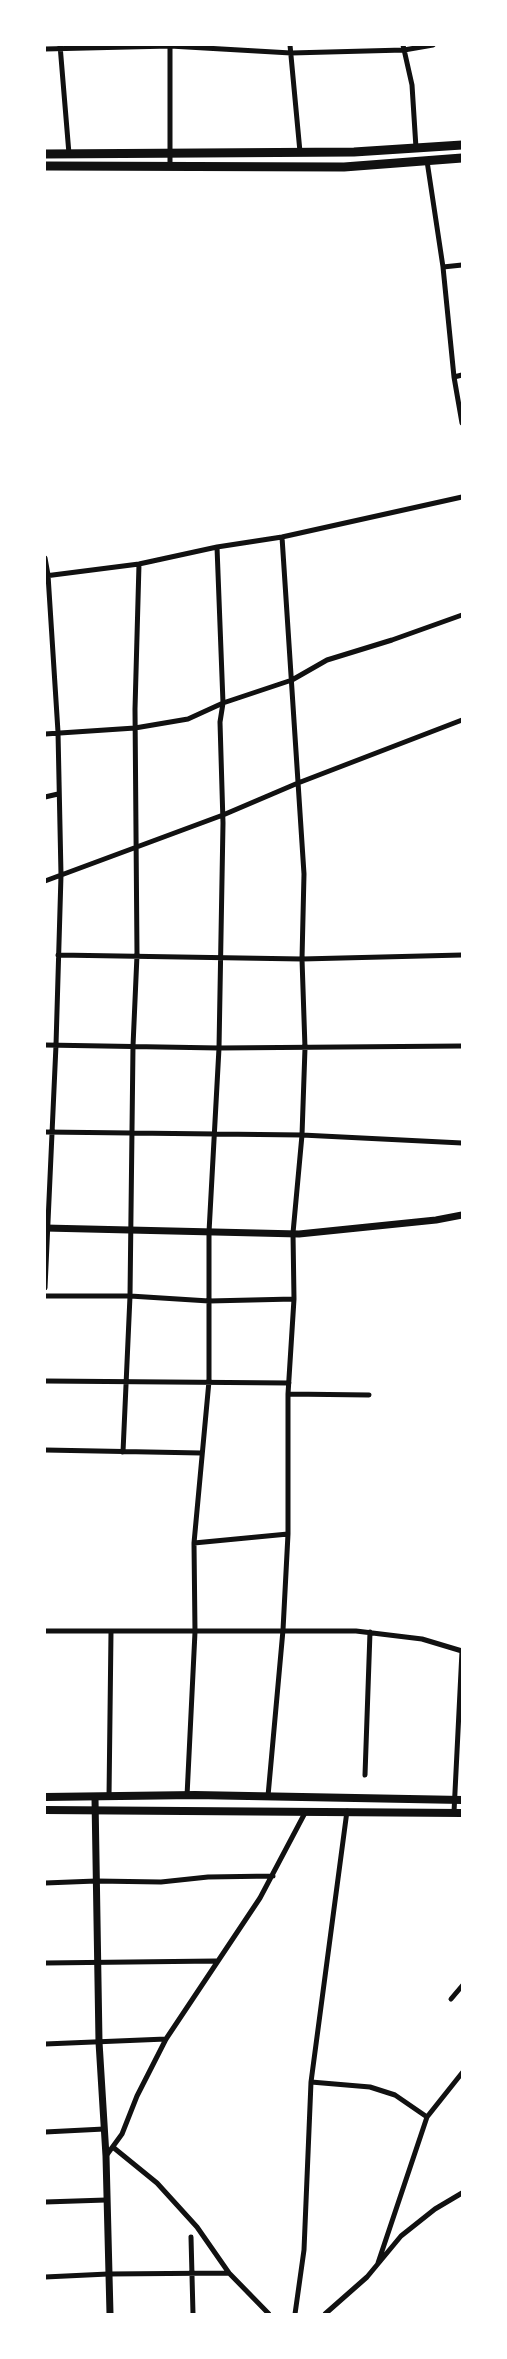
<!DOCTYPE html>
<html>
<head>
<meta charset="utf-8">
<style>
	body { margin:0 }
	#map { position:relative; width:507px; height:2359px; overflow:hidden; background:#fff; font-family:Montserrat,sans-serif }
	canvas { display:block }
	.frame { position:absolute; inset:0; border:46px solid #fff; pointer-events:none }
</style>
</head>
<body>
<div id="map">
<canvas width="507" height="2359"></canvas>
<div class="frame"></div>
</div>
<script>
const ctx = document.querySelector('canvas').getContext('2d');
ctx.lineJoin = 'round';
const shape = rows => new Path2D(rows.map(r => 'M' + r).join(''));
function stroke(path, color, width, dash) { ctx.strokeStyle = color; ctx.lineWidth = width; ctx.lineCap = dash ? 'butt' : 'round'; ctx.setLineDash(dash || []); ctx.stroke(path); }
stroke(shape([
	[60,45,69,154],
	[170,45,170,165],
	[290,45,300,152],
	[403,45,412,85,416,148],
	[45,49,170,46,291,53,404,50,433,45],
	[427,161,443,267,454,377,462,423],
	[443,267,462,265],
	[454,377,462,375],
	[45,558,48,575,58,732,61,875,56,1045,45,1288],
	[45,576,139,564,217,547,282,537,462,497],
	[45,734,135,728,188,719,223,703,292,680,327,660,392,640,462,615],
	[45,797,58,794],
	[45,881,223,815,298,783,462,720],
	[58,955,302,959,462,955],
	[45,1045,219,1048,462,1046],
	[45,1132,302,1135,462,1143],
	[45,1296,130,1296,209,1301,294,1299],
	[45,1381,289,1383],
	[288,1394,369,1395],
	[45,1450,201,1453],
	[123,1452,130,1296,133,1046,137,955,135,709,139,564],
	[194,1543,288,1534],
	[45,1631,356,1631,422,1639,462,1651],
	[365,1775,370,1632],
	[187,1796,195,1632,194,1543,209,1381,209,1232,219,1048,223,823,220,722,223,703,217,547],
	[268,1796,283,1630,288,1534,288,1394,294,1299,293,1233,302,1135,305,1048,302,959,304,874,282,537],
	[109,1797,111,1632],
	[454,1812,462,1651],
	[45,1883,96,1881,161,1882,208,1877,273,1876],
	[45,1963,216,1961],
	[451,1999,462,1986],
	[45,2044,166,2039],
	[311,2082,370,2087,395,2095,427,2117],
	[45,2132,104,2129],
	[114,2148,157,2183,197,2227,229,2273,269,2314],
	[106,2156,122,2134,137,2096,166,2039,260,1898,306,1811],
	[45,2202,106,2200],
	[191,2237,193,2314],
	[378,2263,427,2117,462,2073],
	[45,2277,108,2274,229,2273],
	[295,2314,304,2250,311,2082,347,1811],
	[325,2314,367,2277,401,2236,435,2209,462,2193]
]), '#111', 5);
stroke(shape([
	[45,1228,299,1234,436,1220,462,1215],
	[95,1798,99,2042,106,2156,110,2314]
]), '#111', 7);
stroke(shape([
	[45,1797,195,1795,462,1800],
	[45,1810,462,1813]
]), '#111', 8);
stroke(shape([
	[45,154,354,152,462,145],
	[45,166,344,167,462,158]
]), '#111', 9);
</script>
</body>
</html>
